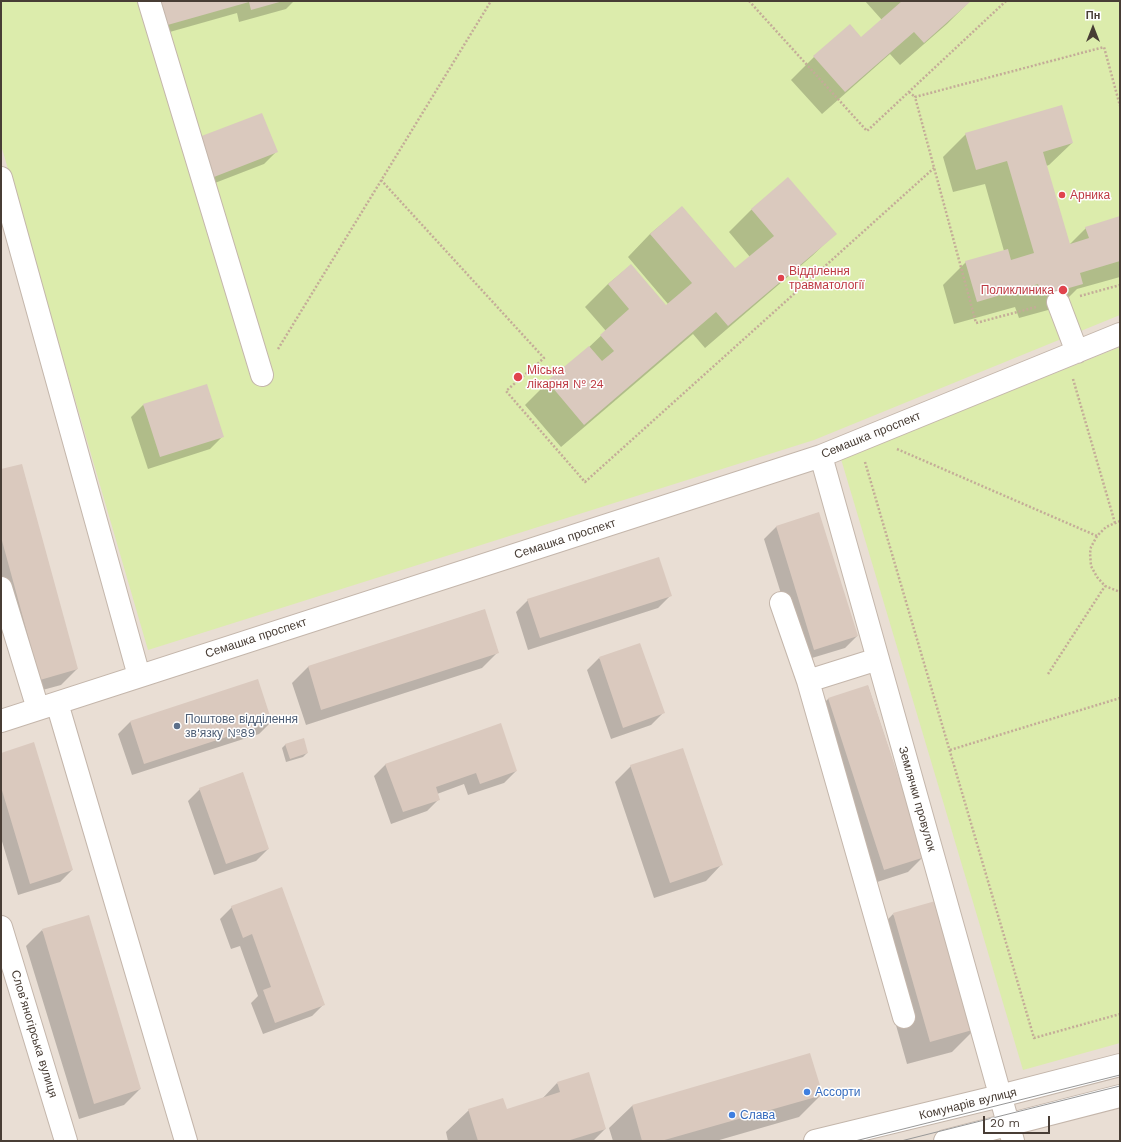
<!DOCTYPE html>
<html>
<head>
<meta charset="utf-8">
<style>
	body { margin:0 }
	#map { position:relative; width:1121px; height:1142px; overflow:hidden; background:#f5eee7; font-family:"Work Sans",sans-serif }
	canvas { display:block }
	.frame { position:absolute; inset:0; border:2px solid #483d35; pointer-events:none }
	.north { position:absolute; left:1073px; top:8px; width:40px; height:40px; -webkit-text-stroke:3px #fff; paint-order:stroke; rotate:0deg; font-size:11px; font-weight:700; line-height:16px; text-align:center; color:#483d35 }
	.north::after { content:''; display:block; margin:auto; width:14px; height:18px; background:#483d35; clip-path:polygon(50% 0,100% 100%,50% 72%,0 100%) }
	.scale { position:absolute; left:983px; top:1116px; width:67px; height:18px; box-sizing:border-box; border:2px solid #483d35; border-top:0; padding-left:5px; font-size:12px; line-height:14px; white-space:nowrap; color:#483d35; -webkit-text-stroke:3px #fff; paint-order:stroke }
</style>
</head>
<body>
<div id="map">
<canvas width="1121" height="1142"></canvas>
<div class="frame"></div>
<div class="north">Пн</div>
<div class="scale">20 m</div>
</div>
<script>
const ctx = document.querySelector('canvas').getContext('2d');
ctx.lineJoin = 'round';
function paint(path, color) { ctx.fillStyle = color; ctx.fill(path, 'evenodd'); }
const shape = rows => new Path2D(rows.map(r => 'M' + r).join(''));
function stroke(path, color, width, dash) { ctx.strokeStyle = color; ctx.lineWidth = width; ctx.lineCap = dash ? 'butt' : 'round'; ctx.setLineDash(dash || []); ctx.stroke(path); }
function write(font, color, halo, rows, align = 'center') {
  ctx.font = font + ' "Work Sans",sans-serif'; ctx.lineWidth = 3; ctx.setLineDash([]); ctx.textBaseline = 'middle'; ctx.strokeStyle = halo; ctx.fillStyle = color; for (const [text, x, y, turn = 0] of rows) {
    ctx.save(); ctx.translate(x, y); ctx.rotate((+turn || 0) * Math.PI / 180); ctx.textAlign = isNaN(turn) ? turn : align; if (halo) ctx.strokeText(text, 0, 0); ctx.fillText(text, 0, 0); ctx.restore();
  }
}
paint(shape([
	[1,1,1120,1,1120,1141,1,1141]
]), '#e9ded4');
paint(shape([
	[1,1,1120,1,1120,315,814,440,148,650,1,145],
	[1120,347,1120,1043,1023,1070,841,459]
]), '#dcecac');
paint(shape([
	[148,1,294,1,286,9,239,22,237,13,152,37],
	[865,1,970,1,947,24,900,65,890,54,822,114,791,80,814,57,850,25,861,38,882,20],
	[966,134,1072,143,1049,165,1046,166,1069,245,1086,228,1120,217,1120,277,1077,289,1059,307,1019,318,1015,307,954,324,943,285,966,262,1004,251,985,184,953,192,943,157],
	[187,150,276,152,264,164,202,188],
	[788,179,835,234,812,256,705,348,693,334,561,447,525,405,548,382,587,349,606,331,585,307,608,284,631,265,666,306,668,304,628,257,650,234,682,207,735,269,750,257,729,232,751,210],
	[143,405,222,437,210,449,148,469,131,417],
	[1,470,77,669,61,685,24,695,1,611],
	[818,513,857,636,845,648,802,661,764,539,776,527],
	[670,596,658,608,528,650,516,612,528,600],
	[484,610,498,652,482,668,306,725,292,683,308,667],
	[599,658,663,713,651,725,611,739,587,670],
	[868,686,924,856,908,872,868,885,812,715,828,699],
	[130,722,271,722,259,734,132,775,118,734],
	[286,744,307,753,303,757,286,762,282,748],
	[1,754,72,870,60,882,18,895,1,838],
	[386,764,516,771,504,783,468,795,464,784,437,794,439,799,427,811,391,824,374,776],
	[631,766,721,865,706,881,654,898,615,782],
	[200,789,268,849,256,861,214,875,188,801],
	[232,907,324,1004,312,1016,263,1034,251,1003,258,996,240,946,231,949,220,919],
	[893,914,975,1029,952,1052,907,1064,871,937],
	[42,930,140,1089,124,1105,79,1119,26,946],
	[557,1083,605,1129,593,1141,448,1141,446,1132,469,1110,506,1110,541,1100],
	[822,1094,799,1117,716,1141,613,1141,609,1128,632,1106]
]), '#0003');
paint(shape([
	[157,1,283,1,251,10,249,2,164,26],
	[902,1,971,1,924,43,914,32,845,92,813,56,850,24,861,37],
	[1062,105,1073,143,1043,152,1070,244,1089,238,1085,227,1120,216,1120,261,1080,273,1083,284,1041,296,1038,284,977,302,965,261,1008,249,1011,260,1034,253,1007,161,976,170,965,133],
	[262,113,278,152,214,177,199,137],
	[788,177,837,234,728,326,716,312,584,425,547,381,589,346,602,361,614,351,600,335,629,309,608,284,631,264,666,305,692,283,650,234,682,206,735,268,774,236,751,209],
	[207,384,224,437,160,457,143,404],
	[22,464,78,669,40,680,1,537,1,469],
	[819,512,858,636,814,650,776,526],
	[659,557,672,596,540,638,527,599],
	[485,609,499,653,321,710,308,666],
	[640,643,665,713,623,728,599,657],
	[258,679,272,722,144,764,130,721],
	[868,685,925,857,884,870,828,698],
	[501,723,517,771,480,784,476,773,436,787,440,800,403,812,385,764],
	[304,738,308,753,290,759,285,744],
	[34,742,73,870,30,884,1,787,1,753],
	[683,748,723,865,670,883,630,765],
	[243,772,269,849,226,864,199,788],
	[282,887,325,1005,275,1023,263,990,271,987,252,934,243,938,231,906],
	[939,900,976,1029,930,1042,893,913],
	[89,915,141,1089,94,1104,42,929],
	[810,1053,823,1095,661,1141,642,1141,632,1105],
	[589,1072,606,1129,567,1141,478,1141,468,1109,503,1098,507,1109,560,1092,557,1082]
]), '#dac9be');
const minor = shape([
	[149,1,262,375],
	[1,178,139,676],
	[1058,302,1077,352],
	[821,456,1013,1141],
	[1,588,38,709],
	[781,603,808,681,878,659],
	[808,681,904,1017],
	[57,703,186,1141],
	[1,721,821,456,1120,334],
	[1,927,66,1141],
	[815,1141,1000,1096,1120,1065],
	[945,1141,1120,1096]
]);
stroke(minor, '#c4b6ab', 24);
stroke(shape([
	[749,1,867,131,1006,1],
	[909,92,915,97],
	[381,180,544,358,506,391,585,482,934,168],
	[1080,296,1120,285],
	[1036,307,976,323,915,97,1104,47,1120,106],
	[278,349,491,1],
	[1073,379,1115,523],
	[897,449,1097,536],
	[865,462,1034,1038,1120,1014],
	[1120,521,1106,527,1097,536,1091,547,1090,553,1091,566,1097,577,1105,586,1120,592],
	[1048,674,1105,586],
	[950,750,1120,698]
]), '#c4ac98', 2.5, [2, 2]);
stroke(minor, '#fff', 22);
stroke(shape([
	[855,1141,1120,1075],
	[901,1141,1120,1086]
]), '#979797', 1);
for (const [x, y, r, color] of [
	[1062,195,4,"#e0444e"],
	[781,278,4,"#e0444e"],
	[1063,290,5,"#e0444e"],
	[518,377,5,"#e0444e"],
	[177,726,4,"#5c6f8a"],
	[807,1092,4,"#3f7fe0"],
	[732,1115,4,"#3f7fe0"]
]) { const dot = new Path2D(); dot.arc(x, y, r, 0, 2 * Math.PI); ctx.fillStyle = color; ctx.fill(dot); stroke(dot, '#fff', 1.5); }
write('12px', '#be3a42', '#fff', [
	["Арника",1070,195],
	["Відділення",789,271],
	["травматології",789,285],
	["Поликлиника",1054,290,"right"],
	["Міська",527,370],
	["лікарня № 24",527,384]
], 'left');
write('12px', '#483d35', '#fff', [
	["Семашка проспект",871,435,-22],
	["Семашка проспект",565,539,-18],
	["Семашка проспект",256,638,-18],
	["Землячки провулок",917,799,74],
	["Слов’яногірська вулиця",34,1034,73],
	["Комунарів вулиця",968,1104,-14]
]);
write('12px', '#4e5e75', '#fff', [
	["Поштове відділення",185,719],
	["зв'язку №89",185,733]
], 'left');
write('12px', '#366cbe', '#fff', [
	["Ассорти",815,1092],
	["Слава",740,1115]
], 'left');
</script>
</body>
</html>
